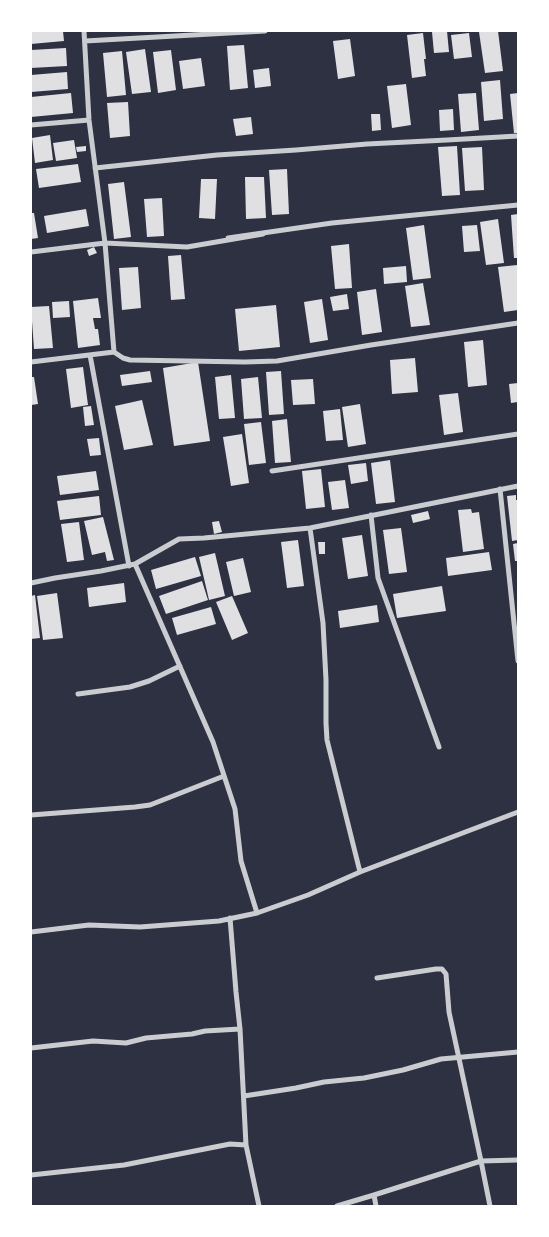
<!DOCTYPE html>
<html>
<head>
<meta charset="utf-8">
<style>
	body { margin:0 }
	#map { position:relative; width:549px; height:1237px; overflow:hidden; background:#2d3142; font-family:Poppins,sans-serif }
	canvas { display:block }
	.frame { position:absolute; inset:0; border:32px solid #fff; pointer-events:none }
</style>
</head>
<body>
<div id="map">
<canvas width="549" height="1237"></canvas>
<div class="frame"></div>
</div>
<script>
const ctx = document.querySelector('canvas').getContext('2d');
ctx.lineJoin = 'round';
function paint(path, color) { ctx.fillStyle = color; ctx.fill(path, 'evenodd'); }
const shape = rows => new Path2D(rows.map(r => 'M' + r).join(''));
function stroke(path, color, width, dash) { ctx.strokeStyle = color; ctx.lineWidth = width; ctx.lineCap = dash ? 'butt' : 'round'; ctx.setLineDash(dash || []); ctx.stroke(path); }
paint(shape([
	[31,31,63,31,64,41,31,44],
	[441,31,447,31,449,52,434,53,432,32],
	[483,31,498,31,503,71,485,73,479,32],
	[423,33,426,59,424,59,426,76,412,78,407,35],
	[469,33,472,57,454,59,451,35],
	[350,39,355,76,338,79,333,41],
	[244,45,248,88,230,90,227,46],
	[66,48,67,66,31,68,31,50],
	[145,49,151,92,132,94,126,52],
	[171,50,176,90,158,93,153,52],
	[122,51,126,95,107,97,103,53],
	[201,58,205,86,183,89,179,61],
	[269,68,271,86,255,88,253,70],
	[67,72,68,89,31,92,31,75],
	[500,80,503,119,484,121,481,82],
	[406,84,411,125,392,128,387,86],
	[71,93,73,113,31,117,31,97],
	[476,93,479,130,461,132,458,94],
	[518,93,518,133,514,133,510,94],
	[128,102,130,136,110,138,107,103],
	[453,109,454,130,440,131,439,110],
	[371,114,380,114,381,130,372,131],
	[251,117,253,134,236,136,233,119],
	[50,135,53,160,35,163,32,138],
	[74,140,77,158,56,161,53,143],
	[86,146,86,151,77,152,76,147],
	[457,146,460,195,442,196,438,147],
	[482,147,484,190,465,191,462,148],
	[78,164,81,182,39,188,36,169],
	[287,169,289,214,272,215,269,170],
	[245,177,264,177,266,218,246,219],
	[201,179,217,179,215,219,199,218],
	[124,182,131,237,114,239,108,184],
	[162,198,164,236,147,237,144,199],
	[86,209,89,226,47,233,44,216],
	[31,213,34,213,38,238,31,239],
	[518,214,518,258,514,258,511,215],
	[498,219,504,263,486,265,480,222],
	[424,225,431,278,413,280,406,228],
	[477,225,480,251,464,252,462,226],
	[349,244,352,288,335,289,331,246],
	[94,247,97,253,89,256,87,250],
	[181,255,185,299,171,300,168,256],
	[517,265,518,310,504,312,498,267],
	[406,266,407,282,384,284,383,268],
	[138,267,141,308,122,310,119,268],
	[423,283,430,325,411,327,405,286],
	[376,289,382,332,362,335,357,292],
	[347,294,349,309,333,311,330,297],
	[98,298,101,318,93,318,95,329,98,329,100,345,78,348,73,301],
	[322,299,328,340,310,343,304,302],
	[69,301,70,317,53,318,52,302],
	[276,305,280,347,239,351,235,309],
	[49,306,53,348,34,349,31,307],
	[483,340,487,385,468,387,464,342],
	[415,358,418,392,392,394,390,360],
	[198,362,210,441,174,446,163,368],
	[83,367,88,405,71,408,66,369],
	[150,371,152,382,122,386,120,375],
	[281,371,284,414,269,415,266,372],
	[231,375,235,418,219,419,215,377],
	[31,377,34,377,38,404,31,405],
	[258,377,262,418,244,419,241,379],
	[313,379,315,404,293,405,291,380],
	[518,383,518,402,511,403,509,384],
	[458,393,463,432,444,435,439,395],
	[142,400,153,445,124,450,115,406],
	[360,404,366,444,348,447,342,407],
	[91,406,94,425,85,426,83,407],
	[340,409,343,440,326,441,323,411],
	[287,419,291,462,275,463,272,421],
	[261,422,266,463,249,465,244,424],
	[242,434,249,483,231,486,223,437],
	[99,438,101,455,90,456,87,439],
	[390,460,395,502,376,504,371,463],
	[366,463,368,481,351,484,348,465],
	[321,469,325,507,306,509,302,471],
	[96,471,99,490,60,495,57,476],
	[345,480,349,508,332,510,328,482],
	[516,495,516,500,518,500,518,540,512,541,507,496],
	[99,496,101,515,60,520,57,501],
	[471,509,472,513,479,512,484,549,463,552,458,510],
	[428,511,430,519,413,523,411,515],
	[103,517,114,560,107,561,105,552,92,555,84,521],
	[219,521,222,532,214,534,212,522],
	[79,522,84,560,67,562,61,524],
	[401,528,407,572,389,574,383,530],
	[362,535,368,576,348,579,342,538],
	[298,540,304,586,287,588,281,542],
	[318,542,325,542,325,554,319,554],
	[518,543,518,561,515,561,513,544],
	[489,552,492,570,448,576,446,558],
	[215,553,225,596,209,600,199,557],
	[195,557,201,576,156,589,151,570],
	[243,558,251,592,234,596,226,562],
	[202,581,208,600,166,614,159,596],
	[124,583,126,602,89,607,87,588],
	[442,586,446,611,397,618,393,594],
	[57,593,63,638,43,640,37,596],
	[35,595,40,638,31,639,31,596],
	[232,596,248,633,232,640,216,602],
	[377,605,379,622,340,628,338,611],
	[211,607,216,624,177,635,172,618]
]), '#e0e0e3');
stroke(shape([
	[85,41,265,31],
	[31,125,89,120],
	[95,168,217,155,296,150,367,144,447,140,518,136],
	[31,252,105,243,187,247,263,234,228,238,332,223,518,205],
	[114,352,123,358,130,360,245,362,277,361,371,345,518,323],
	[90,355,129,566],
	[31,362,114,352,105,243,89,120,84,31],
	[272,471,518,434],
	[500,489,518,661],
	[371,515,378,578,439,747],
	[310,528,323,623,326,680,326,723,327,740,360,872],
	[135,564,213,742,235,809,241,861,257,913],
	[31,583,55,578,101,571,135,564,179,539,204,538,310,528,518,486],
	[78,694,130,687,149,681,180,666],
	[31,815,135,807,150,805,224,776],
	[230,918,236,992,240,1029,246,1145],
	[31,932,89,925,140,927,219,921,257,913,308,895,360,872,518,812],
	[377,978,436,969,442,969,446,974,449,1012,481,1161,490,1206],
	[31,1048,93,1041,126,1043,146,1038,192,1034,205,1031,240,1029],
	[244,1096,296,1088,324,1082,364,1078,403,1070,441,1059,518,1052],
	[31,1175,124,1165,230,1144,246,1145,259,1206],
	[374,1195,376,1206],
	[337,1206,374,1195,481,1161,518,1160]
]), '#caccd0', 5);
</script>
</body>
</html>
